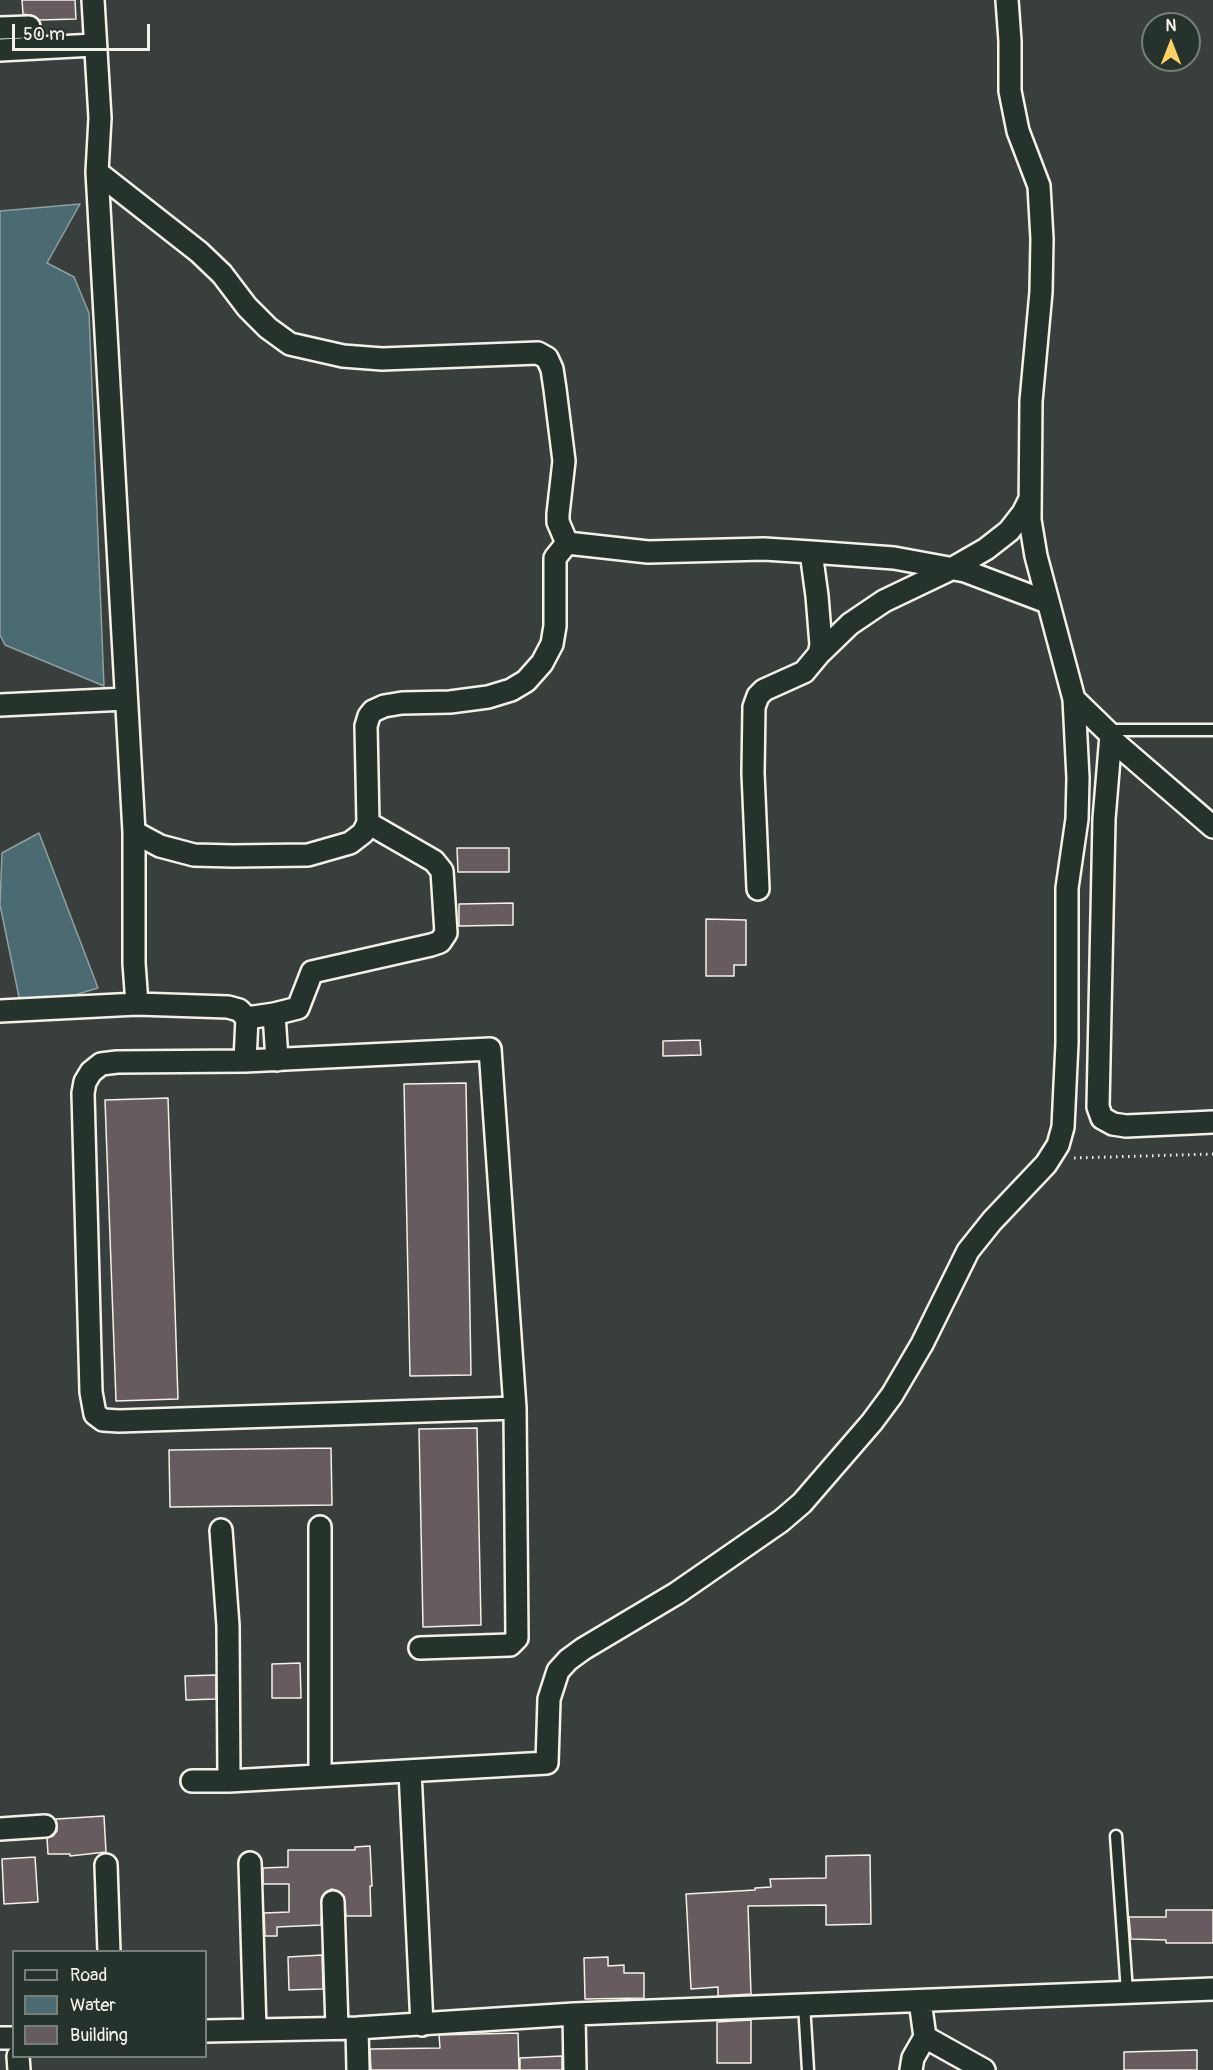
<!DOCTYPE html>
<html>
<head>
<meta charset="utf-8">
<style>
	body { margin:0 }
	#map { position:relative; width:1213px; height:2070px; overflow:hidden; background:#393f3c; font-family:Pangolin,sans-serif }
	canvas { display:block }
	.legend { position:absolute; left:12px; top:1950px; width:195px; height:108px; box-sizing:border-box; background:#26332d; border:2px solid #787f78; margin:0; padding:8px 10px; list-style:none; font-size:18px; color:#f4f1e8 }
	.legend li { display:flex; align-items:center; gap:12px; height:30px }
	.legend b { width:30px; border:2px solid #787f78 }
	.north { position:absolute; left:1141px; top:12px; width:60px; height:60px; box-sizing:border-box; background:#26332d; border:2px solid #787f78; border-radius:50%; rotate:0deg; font-size:16px; font-weight:700; line-height:24px; text-align:center; color:#f4f1e8 }
	.north::after { content:''; display:block; margin:auto; width:21px; height:27px; background:#ffd166; clip-path:polygon(50% 0,100% 100%,50% 72%,0 100%) }
	.scale { position:absolute; left:12px; top:24px; width:138px; height:27px; box-sizing:border-box; border:3px solid #f4f1e8; border-top:0; padding-left:8px; font-size:18px; line-height:21px; white-space:nowrap; color:#f4f1e8; -webkit-text-stroke:4px #26332d; paint-order:stroke }
</style>
</head>
<body>
<div id="map">
<canvas width="1213" height="2070"></canvas>
<ul class="legend">
<li><b style="height:8px;background:#26332d"></b>Road</li>
<li><b style="height:16px;background:#4b6a72"></b>Water</li>
<li><b style="height:16px;background:#665c5f"></b>Building</li>
</ul>
<div class="north">N</div>
<div class="scale">50 m</div>
</div>
<script>
const ctx = document.querySelector('canvas').getContext('2d');
ctx.lineJoin = 'round';
function paint(path, color) { ctx.fillStyle = color; ctx.fill(path, 'evenodd'); }
const shape = rows => new Path2D(rows.map(r => 'M' + r).join(''));
function stroke(path, color, width, dash) { ctx.strokeStyle = color; ctx.lineWidth = width; ctx.lineCap = dash ? 'butt' : 'round'; ctx.setLineDash(dash || []); ctx.stroke(path); }
const water = shape([
	[80,204,47,263,74,277,89,313,104,686,5,645,0,635,0,211,80,204],
	[39,833,98,988,51,1002,19,997,0,905,2,853,39,833]
]);
paint(water, '#4b6a72');
stroke(water, '#8fa0a1', 1.5);
const building = shape([
	[22,0,75,0,76,19,40,20,34,16,23,14,22,0],
	[457,848,509,848,509,872,458,872,457,848],
	[513,903,513,925,459,926,459,904,513,903],
	[706,919,746,920,746,965,734,965,734,976,706,976,706,919],
	[700,1040,701,1055,663,1056,663,1041,700,1040],
	[466,1083,471,1375,410,1376,404,1084,466,1083],
	[168,1098,178,1399,116,1401,105,1100,168,1098],
	[477,1428,481,1625,423,1627,419,1429,477,1428],
	[331,1448,332,1505,170,1507,169,1450,331,1448],
	[300,1663,301,1698,272,1698,272,1664,300,1663],
	[216,1675,216,1699,186,1700,185,1676,216,1675],
	[104,1816,106,1852,70,1856,70,1854,48,1854,47,1838,53,1836,57,1831,56,1819,104,1816],
	[370,1846,372,1886,370,1886,371,1916,346,1916,344,1896,338,1891,332,1889,326,1892,322,1897,321,1925,277,1927,277,1936,265,1936,264,1913,289,1912,289,1884,263,1884,263,1868,288,1867,288,1850,355,1850,355,1847,370,1846],
	[870,1855,871,1924,826,1925,826,1905,748,1906,751,1994,718,1996,718,1987,691,1989,686,1894,755,1890,755,1888,771,1887,770,1879,826,1878,826,1856,870,1855],
	[35,1857,38,1902,4,1904,2,1859,35,1857],
	[1166,1910,1213,1910,1213,1943,1166,1943,1166,1940,1131,1939,1129,1917,1166,1917,1166,1910],
	[322,1955,323,1989,289,1990,288,1957,322,1955],
	[608,1957,608,1966,624,1965,624,1973,644,1973,644,1998,585,1999,584,1958,608,1957],
	[751,2020,751,2063,717,2063,717,2022,751,2020],
	[518,2033,519,2070,371,2070,370,2049,440,2048,439,2035,518,2033],
	[1197,2050,1197,2070,1124,2070,1124,2052,1197,2050],
	[562,2056,562,2070,520,2070,520,2058,562,2056]
]);
paint(building, '#665c5f');
stroke(building, '#f4f1e8', 1.5);
const service = shape([
	[1108,730,1213,730],
	[1116,1836,1127,1992],
	[804,2004,808,2070]
]);
const minor = shape([
	[93,0,100,118,97,172,134,832,134,963,137,1004,228,1007,239,1010,247,1018,245,1061],
	[1007,0,1010,41,1010,91,1018,131,1039,186,1042,239,1041,292,1031,401,1030,520,1036,556,1074,699,1111,735,1104,819,1098,1107,1102,1118,1113,1124,1126,1126,1213,1122],
	[0,28,29,27],
	[0,50,94,45],
	[97,172,199,252,222,274,247,307,268,328,290,344,343,356,382,359,538,353,547,358,552,369,555,389,564,461,558,514,558,522,567,543,555,558,555,626,552,644,542,663,526,681,511,690,488,697,450,702,402,703,384,706,373,711,369,716,366,726,368,823,363,833,350,843,308,855,233,856,194,855,160,846,134,832],
	[567,543,648,552,764,549,811,552,817,596,821,645,819,654,804,672,764,690,758,696,754,707,753,773,758,889],
	[811,552,894,558,965,571,1047,602],
	[819,654,850,624,884,601,953,568,986,549,1009,531,1023,513,1030,499],
	[0,705,126,699],
	[1111,739,1213,827],
	[0,1011,137,1004],
	[274,1014,277,1060],
	[247,1018,274,1014,298,1008,312,972,431,945,440,942,446,933,442,871,434,861,368,823],
	[320,1527,320,1774],
	[221,1530,228,1626,229,1781],
	[420,1648,510,1645,517,1638,515,1408,490,1049,245,1061,117,1062,101,1064,91,1072,85,1082,83,1093,91,1392,95,1414,103,1420,119,1421,515,1408],
	[410,1771,422,2025],
	[192,1781,229,1781,547,1763,549,1699,558,1671,568,1660,583,1649,677,1593,781,1521,802,1503,872,1422,892,1395,922,1344,968,1251,992,1221,1046,1164,1058,1145,1063,1127,1067,1043,1067,888,1077,819,1078,778,1074,699],
	[0,1829,45,1826],
	[250,1863,255,2029],
	[106,1865,109,1952],
	[333,1902,337,2028],
	[574,2014,575,2070],
	[357,2028,358,2070],
	[206,2031,357,2028,574,2014,1213,1989],
	[925,2037,984,2070],
	[0,2038,14,2038],
	[18,2056,19,2070],
	[911,2070,913,2058,925,2037,920,2001]
]);
stroke(service, '#f4f1e8', 15);
stroke(minor, '#f4f1e8', 26);
stroke(shape([
	[1074,1158,1213,1154]
]), '#f4f1e8', 3, [1.5, 4.5]);
stroke(service, '#26332d', 10);
stroke(minor, '#26332d', 21);
</script>
</body>
</html>
